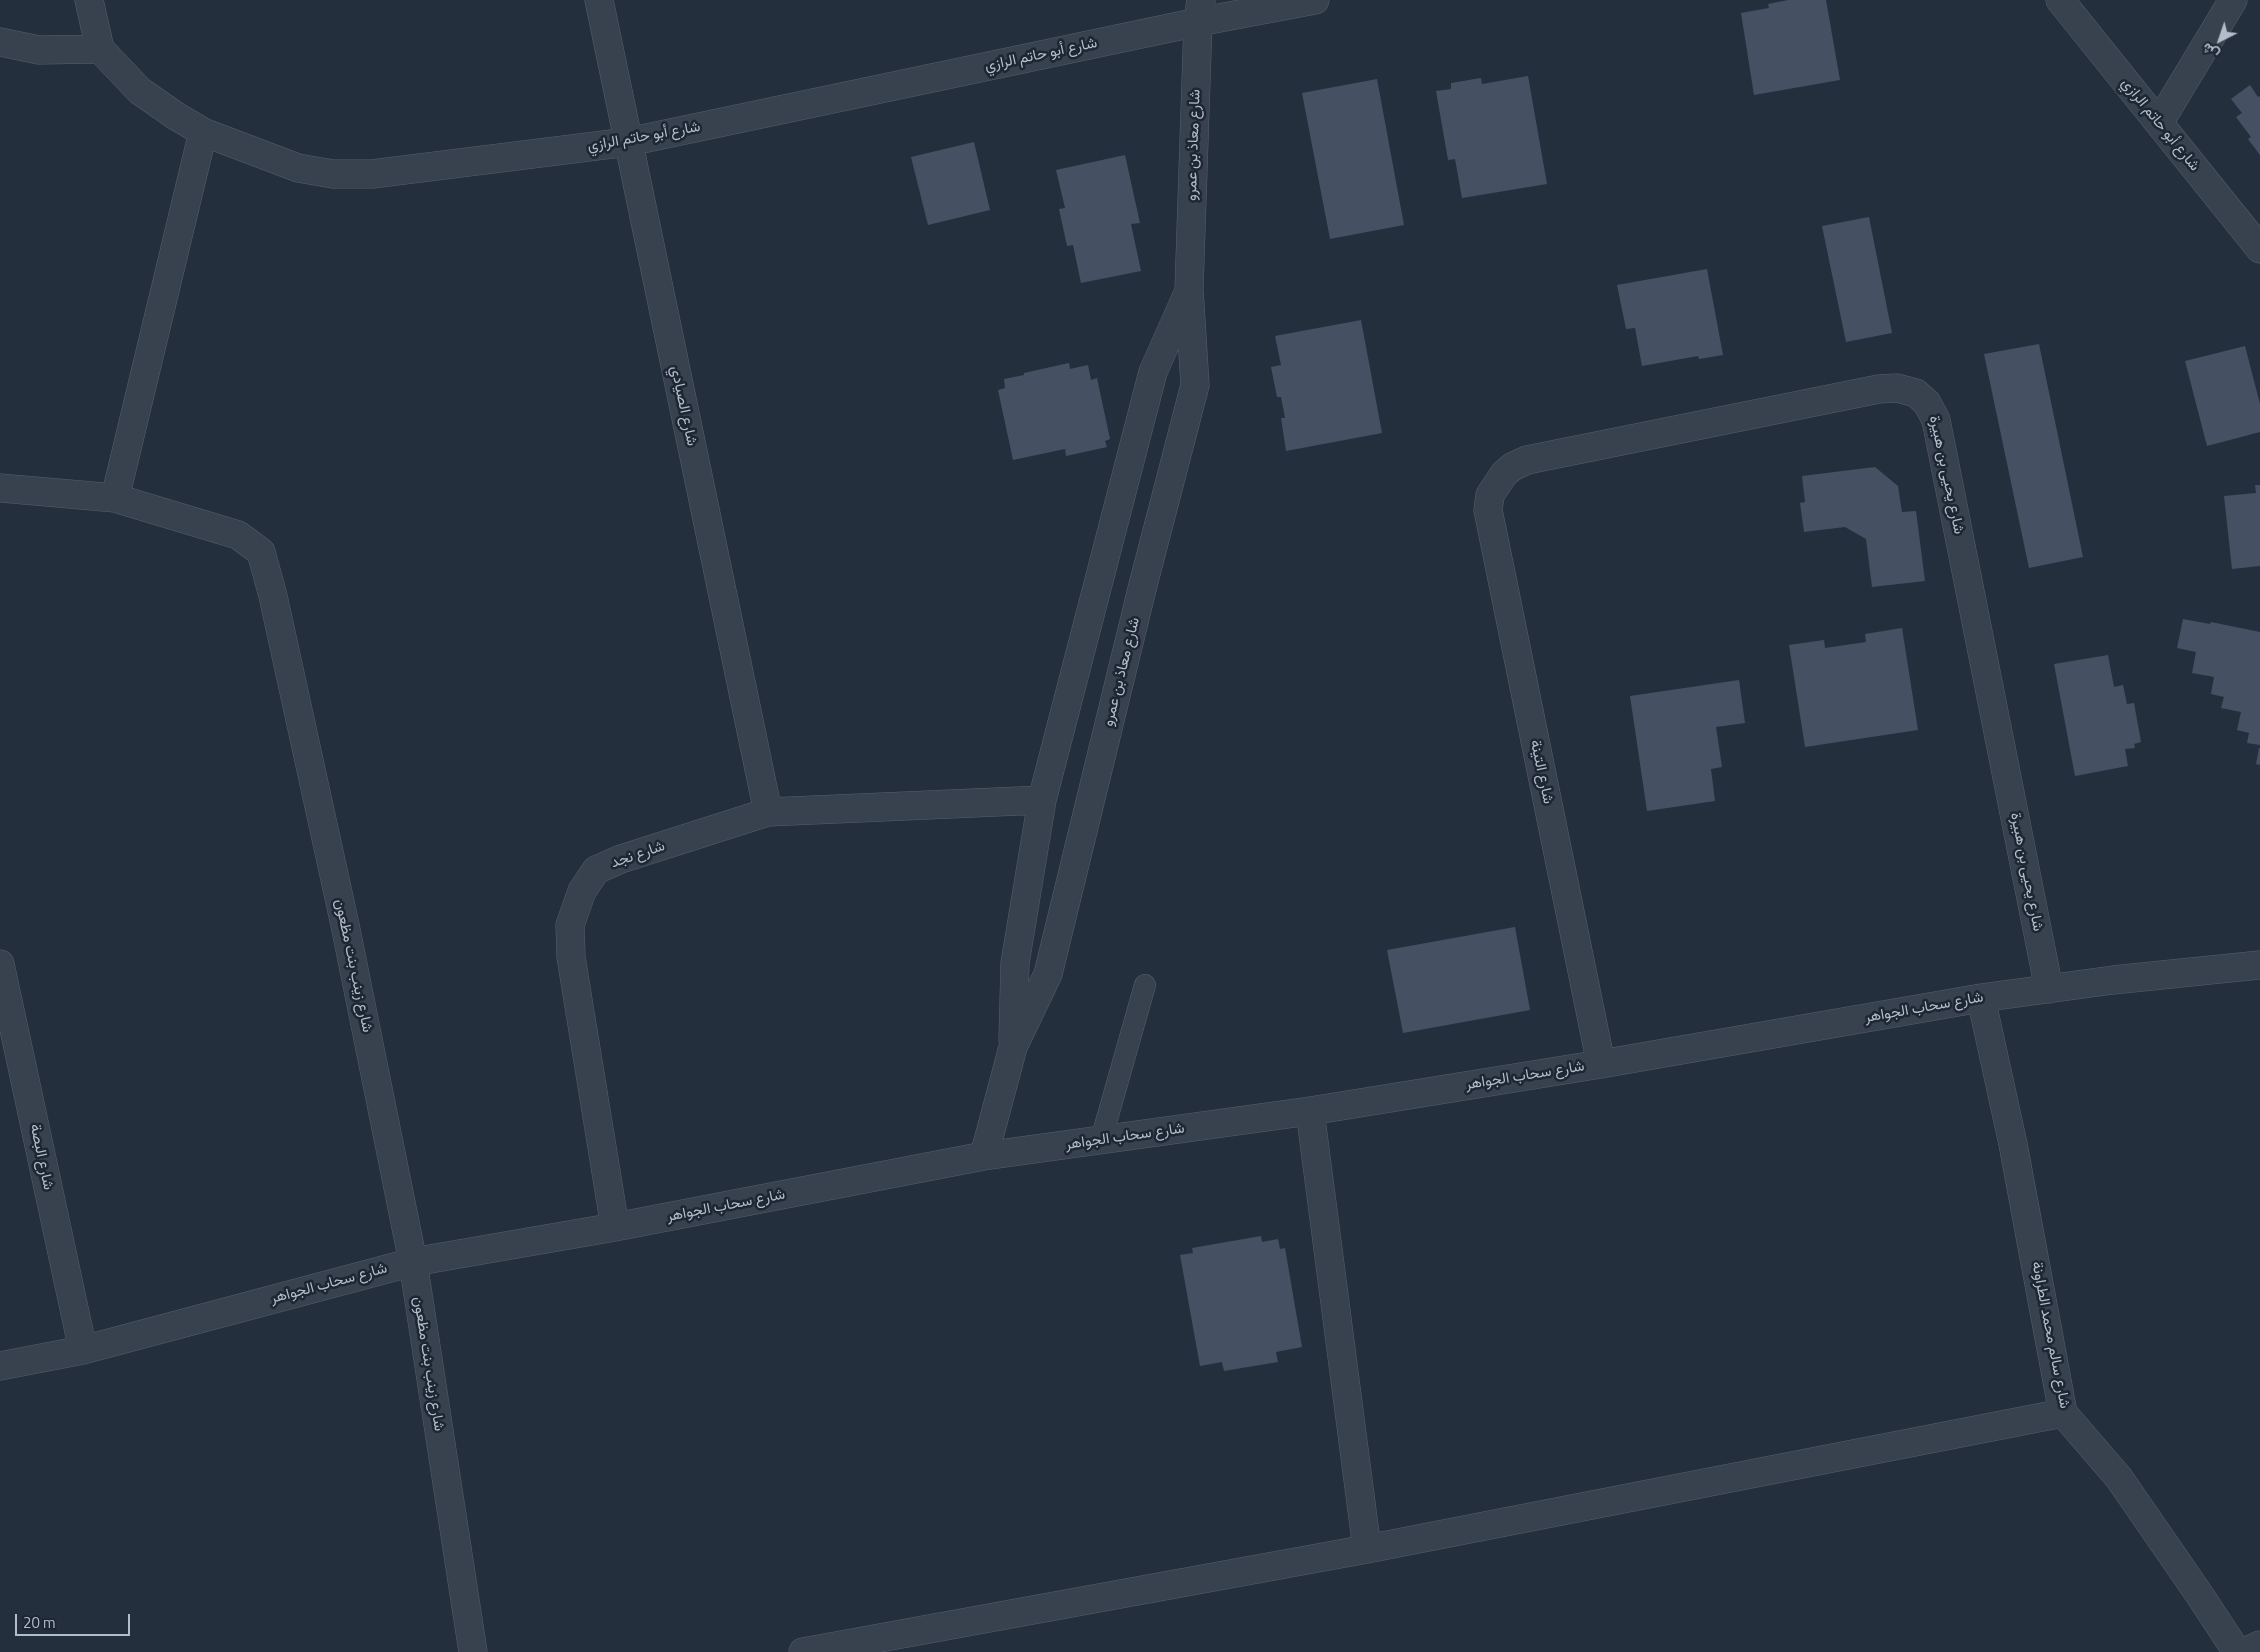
<!DOCTYPE html>
<html>
<head>
<meta charset="utf-8">
<style>
	body { margin:0 }
	#map { position:relative; width:2260px; height:1652px; overflow:hidden; background:#242f3e; font-family:"Titillium Web",Vazirmatn,sans-serif }
	canvas { display:block }
	.north { position:absolute; left:2195px; top:15px; width:50px; height:50px; -webkit-text-stroke:4px #1d2633; paint-order:stroke; rotate:221deg; font-size:14px; font-weight:700; line-height:20px; text-align:center; color:#b4bcc9 }
	.north::after { content:''; display:block; margin:auto; width:18px; height:22px; background:#b4bcc9; clip-path:polygon(50% 0,100% 100%,50% 72%,0 100%) }
	.scale { position:absolute; left:15px; top:1614px; width:115px; height:22px; box-sizing:border-box; border:2px solid #b4bcc9; border-top:0; padding-left:6px; font-size:15px; line-height:18px; white-space:nowrap; color:#b4bcc9; -webkit-text-stroke:4px #1d2633; paint-order:stroke }
</style>
</head>
<body>
<div id="map">
<canvas width="2260" height="1652"></canvas>
<div class="north">ش</div>
<div class="scale">20 m</div>
</div>
<script>
const ctx = document.querySelector('canvas').getContext('2d');
ctx.lineJoin = 'round';
function paint(path, color) { ctx.fillStyle = color; ctx.fill(path, 'evenodd'); }
const shape = rows => new Path2D(rows.map(r => 'M' + r).join(''));
function stroke(path, color, width, dash) { ctx.strokeStyle = color; ctx.lineWidth = width; ctx.lineCap = dash ? 'butt' : 'round'; ctx.setLineDash(dash || []); ctx.stroke(path); }
function write(font, color, halo, rows, align = 'center') {
  ctx.font = font + ' "Titillium Web",Vazirmatn,sans-serif'; ctx.lineWidth = 5; ctx.setLineDash([]); ctx.textBaseline = 'middle'; ctx.strokeStyle = halo; ctx.fillStyle = color; for (const [text, x, y, turn = 0] of rows) {
    ctx.save(); ctx.translate(x, y); ctx.rotate((+turn || 0) * Math.PI / 180); ctx.textAlign = isNaN(turn) ? turn : align; if (halo) ctx.strokeText(text, 0, 0); ctx.fillText(text, 0, 0); ctx.restore();
  }
}
paint(shape([
	[1788,0,1826,0,1840,80,1754,95,1741,13,1769,8,1768,4],
	[1528,76,1547,184,1462,198,1455,159,1448,160,1436,91,1451,89,1451,83,1481,78,1482,84],
	[1377,79,1404,225,1330,239,1302,93],
	[2250,85,2258,97,2260,96,2260,155,2248,139,2251,137,2236,117,2242,113,2231,99],
	[974,142,990,210,928,225,911,157],
	[1125,155,1140,223,1131,224,1141,271,1081,283,1073,245,1067,246,1059,209,1065,208,1056,170],
	[1869,217,1892,333,1846,342,1822,226],
	[1707,269,1723,355,1699,359,1698,356,1642,366,1635,328,1626,329,1617,285],
	[1361,320,1382,433,1286,451,1281,418,1285,418,1281,397,1277,397,1271,367,1281,365,1275,336],
	[2039,344,2083,557,2029,568,1984,354],
	[2245,346,2260,404,2260,432,2207,446,2185,361],
	[1069,363,1070,369,1088,365,1091,380,1097,378,1110,439,1105,441,1107,447,1066,456,1065,449,1013,460,998,390,1005,388,1004,379,1024,375,1024,373],
	[1875,467,1898,486,1902,512,1916,511,1925,581,1872,587,1866,539,1845,527,1804,532,1800,503,1805,502,1802,476],
	[2255,485,2260,485,2260,566,2232,569,2224,496,2256,493],
	[2183,619,2210,624,2211,622,2260,632,2260,745,2247,743,2249,733,2237,730,2241,712,2221,708,2224,697,2211,694,2214,677,2192,673,2196,652,2177,648],
	[1902,628,1918,730,1805,747,1789,645,1824,640,1825,648,1866,642,1865,634],
	[2108,655,2114,687,2123,685,2127,704,2134,703,2141,742,2134,744,2135,748,2125,749,2128,766,2075,776,2054,664],
	[1739,680,1745,723,1716,727,1722,767,1711,769,1715,801,1647,811,1630,696],
	[2259,748,2260,748,2260,765,2256,764],
	[1515,927,1530,1010,1403,1033,1387,950],
	[1261,1236,1262,1242,1278,1239,1280,1249,1285,1248,1302,1347,1276,1352,1278,1362,1224,1371,1222,1362,1200,1366,1180,1255,1193,1253,1192,1248]
]), '#455162');
const lane = shape([
	[1101,1140,1145,985]
]);
const street = shape([
	[89,0,100,49],
	[599,0,768,812],
	[2060,0,2260,249],
	[0,42,39,50,100,49,140,91,176,116,203,132,298,168,333,174,372,174,628,142,1198,22,1315,0],
	[2159,123,2233,0],
	[0,488,115,498,238,535,261,552,273,596,345,925,413,1262,473,1652],
	[115,498,203,132],
	[0,964,83,1350],
	[1981,998,2013,1144,2063,1413,2119,1478,2199,1594,2237,1652],
	[1013,1039,1015,963,1042,800,1153,372,1188,293],
	[1601,1064,1488,510,1490,495,1504,474,1512,467,1527,460,1879,389,1897,388,1916,393,1927,403,1936,420,2049,989],
	[1310,1111,1367,1549],
	[984,1156,1013,1047,1048,974,1143,585,1195,385,1189,289,1198,22,1201,0],
	[615,1227,571,957,570,925,582,891,596,870,621,859,768,812,1042,800],
	[0,1366,83,1350,413,1262,615,1227,984,1156,1310,1111,1601,1064,1981,998,2113,980,2260,965],
	[803,1652,1367,1549,2063,1413],
	[2245,1652,2260,1645]
]);
stroke(lane, '#565f6c', 22);
stroke(street, '#565f6c', 29);
stroke(lane, '#38414e', 21);
stroke(street, '#38414e', 28);
write('15px', '#b4bcc9', '#1d2633', [
	["شارع أبو حاتم الرازي",1041,55,-12],
	["شارع أبو حاتم الرازي",2160,125,51],
	["شارع أبو حاتم الرازي",644,137,-10],
	["شارع معاذ بن عمرو",1194,145,-88],
	["شارع الصيادي",683,406,78],
	["شارع يحيى بن هبيرة",1946,475,78],
	["شارع معاذ بن عمرو",1122,672,-76],
	["شارع التينة",1541,772,78],
	["شارع نجد",638,855,-19],
	["شارع يحيى بن هبيرة",2026,872,79],
	["شارع زينب بنت مظعون",353,966,78],
	["شارع سحاب الجواهر",1924,1008,-10],
	["شارع سحاب الجواهر",1525,1076,-9],
	["شارع سحاب الجواهر",1125,1137,-8],
	["شارع البصة",41,1157,78],
	["شارع سحاب الجواهر",726,1206,-11],
	["شارع سحاب الجواهر",329,1284,-15],
	["شارع سالم محمد الطراونة",2050,1335,79],
	["شارع زينب بنت مظعون",428,1364,81]
]);
</script>
</body>
</html>
